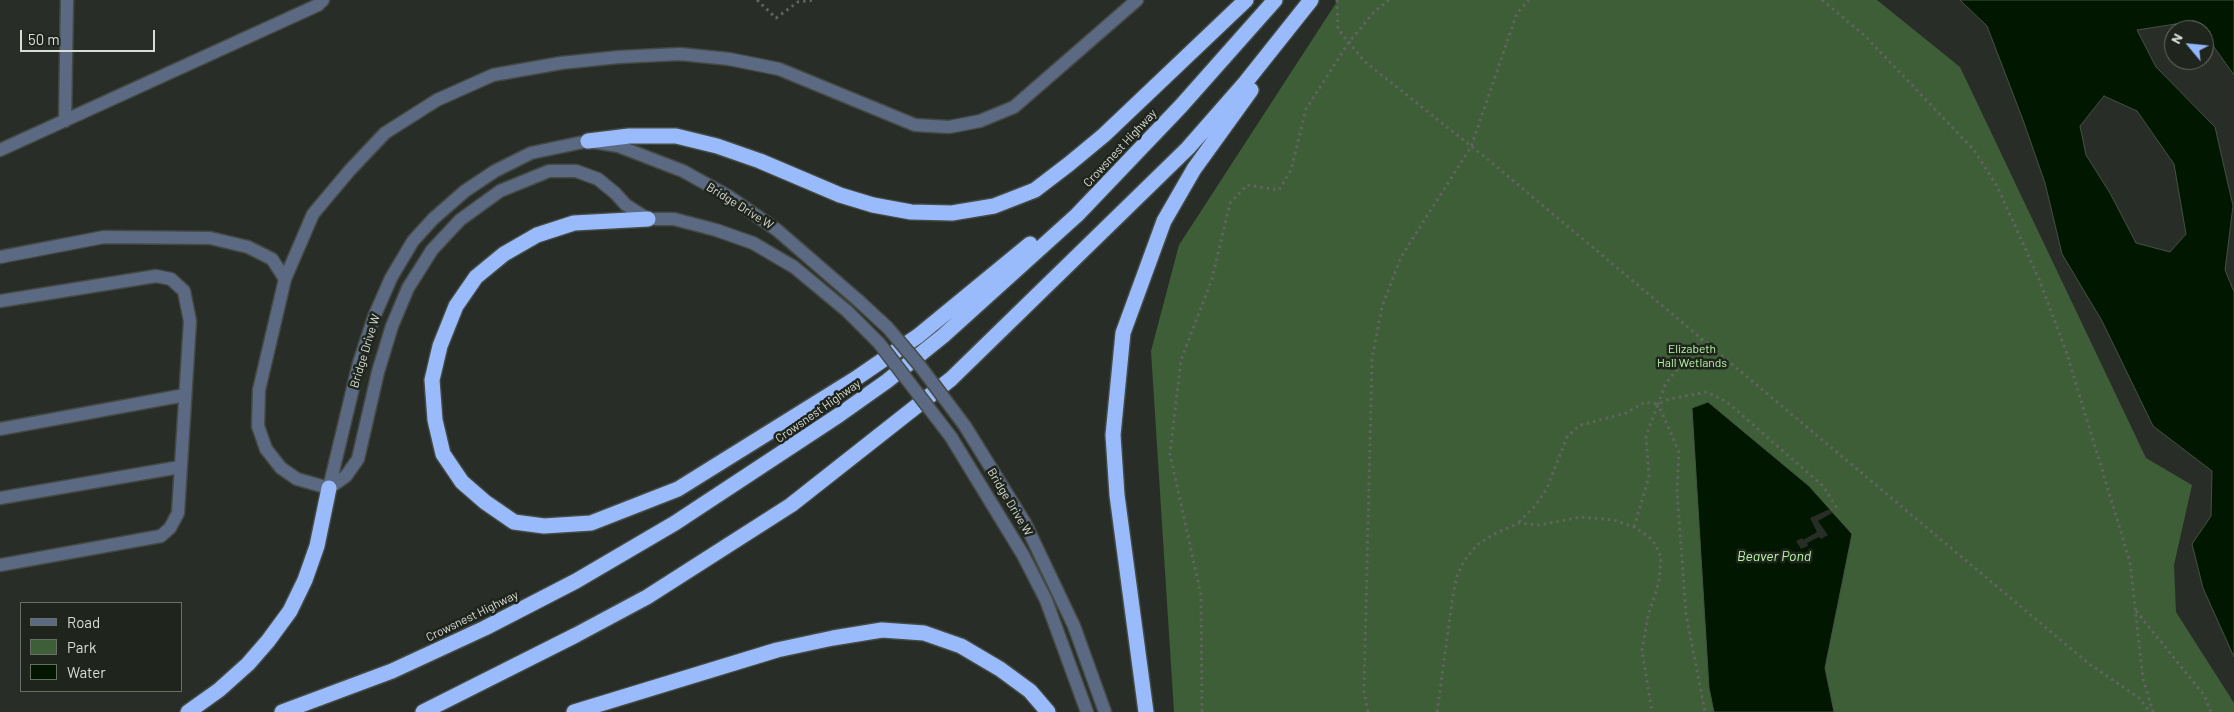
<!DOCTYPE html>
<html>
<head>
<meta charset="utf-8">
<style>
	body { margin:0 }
	#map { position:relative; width:2234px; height:712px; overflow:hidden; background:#282e27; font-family:Barlow,sans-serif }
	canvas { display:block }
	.legend { position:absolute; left:20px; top:602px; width:162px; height:90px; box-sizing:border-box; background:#1f251d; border:1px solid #696f68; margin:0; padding:6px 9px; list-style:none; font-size:15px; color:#d9ddd8 }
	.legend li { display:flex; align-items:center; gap:10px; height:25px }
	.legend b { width:25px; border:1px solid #696f68 }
	.north { position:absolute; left:2164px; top:20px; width:50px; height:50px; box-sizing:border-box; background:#1f251d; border:1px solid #696f68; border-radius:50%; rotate:298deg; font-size:14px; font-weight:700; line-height:20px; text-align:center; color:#d9ddd8 }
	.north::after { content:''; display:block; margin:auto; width:18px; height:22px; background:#93b7fd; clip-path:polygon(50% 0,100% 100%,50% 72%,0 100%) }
	.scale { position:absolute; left:20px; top:30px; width:135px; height:22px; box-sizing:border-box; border:2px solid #d9ddd8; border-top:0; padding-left:6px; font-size:15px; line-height:18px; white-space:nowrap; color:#d9ddd8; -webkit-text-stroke:4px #1f251d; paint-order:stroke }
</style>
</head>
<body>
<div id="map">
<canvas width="2234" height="712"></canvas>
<ul class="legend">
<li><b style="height:6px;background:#5b6982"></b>Road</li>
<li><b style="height:14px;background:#3d5e36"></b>Park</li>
<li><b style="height:14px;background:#021700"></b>Water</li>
</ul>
<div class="north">N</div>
<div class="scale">50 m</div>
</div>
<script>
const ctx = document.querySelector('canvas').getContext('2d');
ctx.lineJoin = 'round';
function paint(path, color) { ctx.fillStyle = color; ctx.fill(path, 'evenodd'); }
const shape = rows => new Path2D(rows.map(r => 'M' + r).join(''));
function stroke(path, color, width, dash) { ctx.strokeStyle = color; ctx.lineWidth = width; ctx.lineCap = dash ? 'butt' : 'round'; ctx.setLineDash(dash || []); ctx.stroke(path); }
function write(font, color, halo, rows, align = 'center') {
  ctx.font = font + ' Barlow,sans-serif'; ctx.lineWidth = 5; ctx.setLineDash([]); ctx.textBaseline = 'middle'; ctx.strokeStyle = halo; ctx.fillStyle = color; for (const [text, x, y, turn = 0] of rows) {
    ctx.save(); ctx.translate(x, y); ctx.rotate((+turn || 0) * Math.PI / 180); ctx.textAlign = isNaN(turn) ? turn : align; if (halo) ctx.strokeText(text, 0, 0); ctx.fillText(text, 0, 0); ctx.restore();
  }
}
paint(shape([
	[1338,0,1877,0,1960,67,2146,458,2192,485,2174,565,2176,612,2234,703,2234,712,1174,712,1151,351,1179,245]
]), '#3d5e36');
const water = shape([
	[1960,0,2234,0,2234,75,2204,33,2204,30,2202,30,2195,21,2137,30,2156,67,2215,127,2233,206,2225,270,2234,292,2234,657,2203,588,2192,544,2211,516,2212,471,2153,426,2102,321,2062,254,2045,183,2023,120,1987,26,1960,0],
	[2104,96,2137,111,2174,164,2186,234,2170,252,2136,243,2110,193,2086,155,2080,126,2104,96],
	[1708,402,1809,486,1852,534,1825,668,1834,712,1714,712,1709,688,1692,408,1708,402]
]);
paint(water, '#021700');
stroke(water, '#425241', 1);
paint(shape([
	[1830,509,1832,513,1818,521,1828,535,1821,539,1819,537,1807,543,1808,546,1801,549,1796,541,1802,538,1803,540,1817,532,1810,518]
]), '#282e27');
const minor = shape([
	[65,121,67,0],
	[0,150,318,5,323,0],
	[0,257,104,237,210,238,248,247,272,259,285,279,259,390,258,426,266,449,281,468,297,479,329,488],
	[285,279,313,214,350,170,385,133,437,100,493,75,561,63,619,57,680,54,729,59,779,69,915,125,949,127,980,121,1014,107,1137,0],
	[0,301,156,276,171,279,184,291,190,321,178,513,170,528,161,536,0,565],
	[965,426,1025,523,1074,626,1105,712],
	[0,429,185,395],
	[951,437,1023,555,1046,600,1087,712],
	[329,488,359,363,374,317,391,278,413,241,433,219,465,191,495,171,531,153,588,141,618,146,683,171,728,196,777,230,860,302],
	[329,488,346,476,358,459,378,372,392,326,408,288,432,250,460,220,500,191,549,171,576,171,598,179,615,193,626,205,648,219,674,219,716,230,753,243,794,267,847,311],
	[0,498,180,467]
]);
const highway = shape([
	[588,141,629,136,676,136,717,146,760,161,840,195,873,205,911,212,952,213,994,206,1035,190,1069,164,1104,135,1246,0],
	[648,219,574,223,537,235,504,254,476,277,456,306,440,346,432,380,435,420,443,454,462,482,485,502,514,522,544,526,591,523,678,489,858,377,918,336,1030,244],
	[188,712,219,690,248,664,268,641,290,611,305,580,317,546,329,488],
	[282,712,392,671,485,628,576,581,675,523,839,415,887,381,943,336,1077,215,1181,106,1275,0],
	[423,712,576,635,647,597,791,505,951,379,1188,148,1245,83,1311,0],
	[574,712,777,650,833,638,882,630,924,633,961,646,1000,669,1030,691,1048,712],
	[1146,712,1117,495,1113,435,1123,333,1164,221,1194,169,1251,90]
]);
stroke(minor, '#444a43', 15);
stroke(highway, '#444a43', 18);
stroke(shape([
	[757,0,776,18,798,2,814,0],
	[1337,0,1338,29,1364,61,1491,162,2088,663,2139,698,2150,712],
	[1822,0,1864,35,1974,150,1997,186,2039,279,2067,354,2130,562,2143,679,2153,712],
	[1702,339,1666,383,1658,404,1679,452,1677,491,1686,614,1705,712],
	[1519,522,1535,506,1547,488,1567,437,1574,430,1581,425,1626,413,1645,402,1658,404],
	[1634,527,1649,477,1646,436,1658,404,1669,399,1707,392,1727,402,1823,486,1836,507,1831,510],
	[2136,611,2204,695,2211,712],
	[1202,712,1201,595,1170,454,1181,360,1212,279,1230,203,1247,185,1279,190,1291,170,1306,109,1349,42,1374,12,1389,0],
	[1368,712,1364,691,1372,359,1382,307,1401,257,1471,147,1517,13,1529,0],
	[1437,712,1453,595,1457,576,1464,561,1476,546,1492,535,1519,523,1539,525,1581,517,1614,520,1634,527,1648,536,1655,544,1661,557,1659,582,1648,616,1642,650,1652,712]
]), '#5f645e', 3, [2.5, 4]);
stroke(minor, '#5b6982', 12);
stroke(highway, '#9abbfb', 15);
const minorBridge = shape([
	[860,302,888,328,920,366,965,426],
	[847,311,879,343,951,437]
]);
stroke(minorBridge, '#444a43', 15, []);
stroke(minorBridge, '#5b6982', 12);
write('12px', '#d9ddd8', '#1f251d', [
	["Crowsnest Highway",1120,148,-47],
	["Bridge Drive W",740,206,32],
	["Bridge Drive W",365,351,-73],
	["Crowsnest Highway",818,411,-35],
	["Bridge Drive W",1010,502,59],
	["Crowsnest Highway",472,616,-26]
]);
write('12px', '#b4f6a4', '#1f251d', [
	["Elizabeth",1692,349],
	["Hall Wetlands",1692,363]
]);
write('italic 14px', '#b4f7a4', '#1f251d', [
	["Beaver Pond",1774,556]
]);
</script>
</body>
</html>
